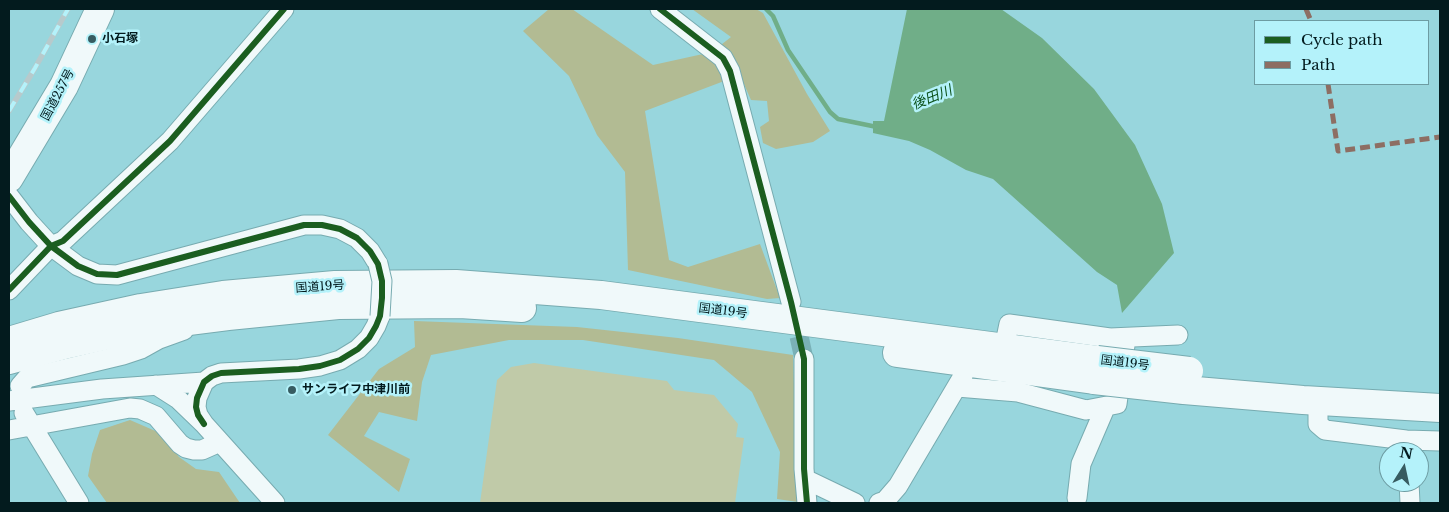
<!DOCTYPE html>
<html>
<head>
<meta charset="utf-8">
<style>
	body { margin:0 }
	#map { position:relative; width:1449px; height:512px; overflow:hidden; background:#98d6dd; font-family:"Libre Baskerville",serif }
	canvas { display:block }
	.frame { position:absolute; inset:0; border:10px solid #031b1e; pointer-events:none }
	.legend { position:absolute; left:1254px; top:20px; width:175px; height:65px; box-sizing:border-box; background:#b4f2fa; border:1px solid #6d9ca2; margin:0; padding:6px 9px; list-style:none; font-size:15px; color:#031b1e }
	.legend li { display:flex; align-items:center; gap:10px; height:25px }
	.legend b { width:25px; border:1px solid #6d9ca2 }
	.north { position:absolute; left:1379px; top:442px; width:50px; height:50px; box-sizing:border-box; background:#b4f2fa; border:1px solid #6d9ca2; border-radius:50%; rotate:10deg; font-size:14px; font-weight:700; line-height:20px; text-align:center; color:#031b1e }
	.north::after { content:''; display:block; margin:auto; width:18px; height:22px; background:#375c61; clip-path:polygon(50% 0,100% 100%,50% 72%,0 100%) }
</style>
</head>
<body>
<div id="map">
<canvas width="1449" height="512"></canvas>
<div class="frame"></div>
<ul class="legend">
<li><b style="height:6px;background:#1b5e20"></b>Cycle path</li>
<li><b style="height:6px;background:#8d6e63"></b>Path</li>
</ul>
<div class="north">N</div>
</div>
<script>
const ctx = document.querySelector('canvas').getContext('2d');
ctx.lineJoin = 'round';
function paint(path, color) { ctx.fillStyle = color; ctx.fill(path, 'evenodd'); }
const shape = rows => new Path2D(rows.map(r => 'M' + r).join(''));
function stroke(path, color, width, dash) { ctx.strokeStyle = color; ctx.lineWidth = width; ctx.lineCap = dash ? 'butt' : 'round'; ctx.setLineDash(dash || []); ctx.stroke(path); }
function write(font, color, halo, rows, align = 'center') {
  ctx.font = font + ' "Libre Baskerville","Noto Sans JP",serif'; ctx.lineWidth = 5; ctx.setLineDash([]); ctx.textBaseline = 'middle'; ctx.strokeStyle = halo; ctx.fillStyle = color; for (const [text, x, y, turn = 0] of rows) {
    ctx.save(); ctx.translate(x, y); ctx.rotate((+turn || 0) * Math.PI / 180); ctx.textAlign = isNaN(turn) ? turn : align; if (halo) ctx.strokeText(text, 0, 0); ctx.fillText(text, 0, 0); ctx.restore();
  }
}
paint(shape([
	[534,363,667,381,674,390,714,395,738,424,736,437,744,438,735,503,480,503,497,380,511,367]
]), '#c0caa8');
paint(shape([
	[549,9,572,9,653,65,712,52,731,37,692,9,756,9,763,13,807,94,830,131,813,142,776,149,763,143,760,127,769,121,767,101,751,100,740,75,645,111,669,260,688,267,760,244,780,298,767,299,628,270,625,172,597,135,569,76,523,31],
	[414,321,577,327,678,338,793,355,798,502,777,499,780,452,752,392,714,360,583,340,509,340,431,355,422,382,417,421,379,412,364,436,410,459,399,492,328,435,379,369,415,347],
	[130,420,160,433,179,457,196,469,219,472,240,503,107,503,88,476,92,454,100,430]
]), '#b2bb93');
paint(shape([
	[907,9,1001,9,1042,38,1094,89,1135,145,1162,204,1174,253,1122,313,1117,285,1097,272,993,179,966,170,930,150,909,141,873,133,873,121,884,121]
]), '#70ae88');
stroke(shape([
	[766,9,773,16,788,50,830,112,838,119,877,127]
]), '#70ae88', 4.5);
stroke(shape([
	[793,309,804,359]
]), '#7ab1b7', 19, [19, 9]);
const minor = shape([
	[660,9,723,58,730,71,791,302],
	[9,196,29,222,51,246,78,266,97,274,117,275,304,225,322,225,340,229,357,238,370,251,378,264],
	[9,290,51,246,63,241,170,141,284,9],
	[1004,348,1009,324,1110,338,1178,335],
	[804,359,804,469,807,503],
	[156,385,178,399,204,424,275,503],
	[20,386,27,378,123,355,141,349,159,339,184,330],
	[957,387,1018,392,1086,410,1117,404,1126,338],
	[9,401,102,389,204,382],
	[1318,401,1318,424,1325,430,1406,440],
	[24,413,79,503],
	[204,424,198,415,196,407,197,398,204,382,212,376,221,373,299,369,320,366,340,360,358,349,369,338,376,326,380,316],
	[9,430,130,408,140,409,156,416,180,444,186,448,194,450,202,450,220,442],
	[1407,451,1406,440,1440,441],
	[805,479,855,503],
	[1409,482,1410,503],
	[1077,498,1081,464,1105,408],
	[879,503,885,501,898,486,963,376]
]);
const highway = shape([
	[9,178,64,86,100,9],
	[9,341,59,326,141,308,223,295,335,285,456,284,601,295,1097,360],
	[897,353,1094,380],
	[9,360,68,344,149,326,228,316,338,305,460,304,522,308],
	[1184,390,1303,400,1440,408]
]);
stroke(minor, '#77abb0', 21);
stroke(highway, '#77abb0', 30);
stroke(minor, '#f0f9fa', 19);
stroke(highway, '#f0f9fa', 28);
const rail = shape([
	[9,111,35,68,68,9]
]);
stroke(rail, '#b7cacc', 5.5);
stroke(rail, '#b4f2fa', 4, [11]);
const minorBridge = shape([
	[378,264,382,281,380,316]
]);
const highwayBridge = shape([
	[1097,360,1189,371],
	[1094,380,1184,390]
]);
stroke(minorBridge, '#77abb0', 21, []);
stroke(highwayBridge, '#77abb0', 30, []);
stroke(minorBridge, '#f0f9fa', 19);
stroke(highwayBridge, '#f0f9fa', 28);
stroke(shape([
	[1306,9,1311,21],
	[1328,84,1338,151,1440,137]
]), '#8d6e63', 5, [10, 5]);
stroke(shape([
	[660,9,723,58,730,71,791,302,804,359,804,469,807,503],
	[9,196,29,222,51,246,78,266,97,274,117,275,304,225,322,225,340,229,357,238,370,251,378,264,382,281,382,298,380,316,376,326,369,338,358,349,340,360,320,366,299,369,221,373,212,376,204,382,197,398,196,407,198,415,204,424],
	[9,290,51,246,63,241,170,141,284,9]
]), '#1b5e20', 6);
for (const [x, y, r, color] of [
	[92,39,5,"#375c61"],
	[292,390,5,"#375c61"]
]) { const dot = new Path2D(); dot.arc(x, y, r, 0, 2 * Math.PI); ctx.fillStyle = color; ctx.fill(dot); stroke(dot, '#b4f2fa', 2); }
write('bold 12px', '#031b1e', '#b4f2fa', [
	["小石塚",102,39],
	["サンライフ中津川前",302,390]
], 'left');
write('12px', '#031b1e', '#b4f2fa', [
	["国道257号",58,95,-62],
	["国道19号",320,287,-4],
	["国道19号",723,311,7],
	["国道19号",1125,363,7]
]);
write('italic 14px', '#0b5119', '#b4f2fa', [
	["後田川",932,98,-22]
]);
</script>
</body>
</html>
